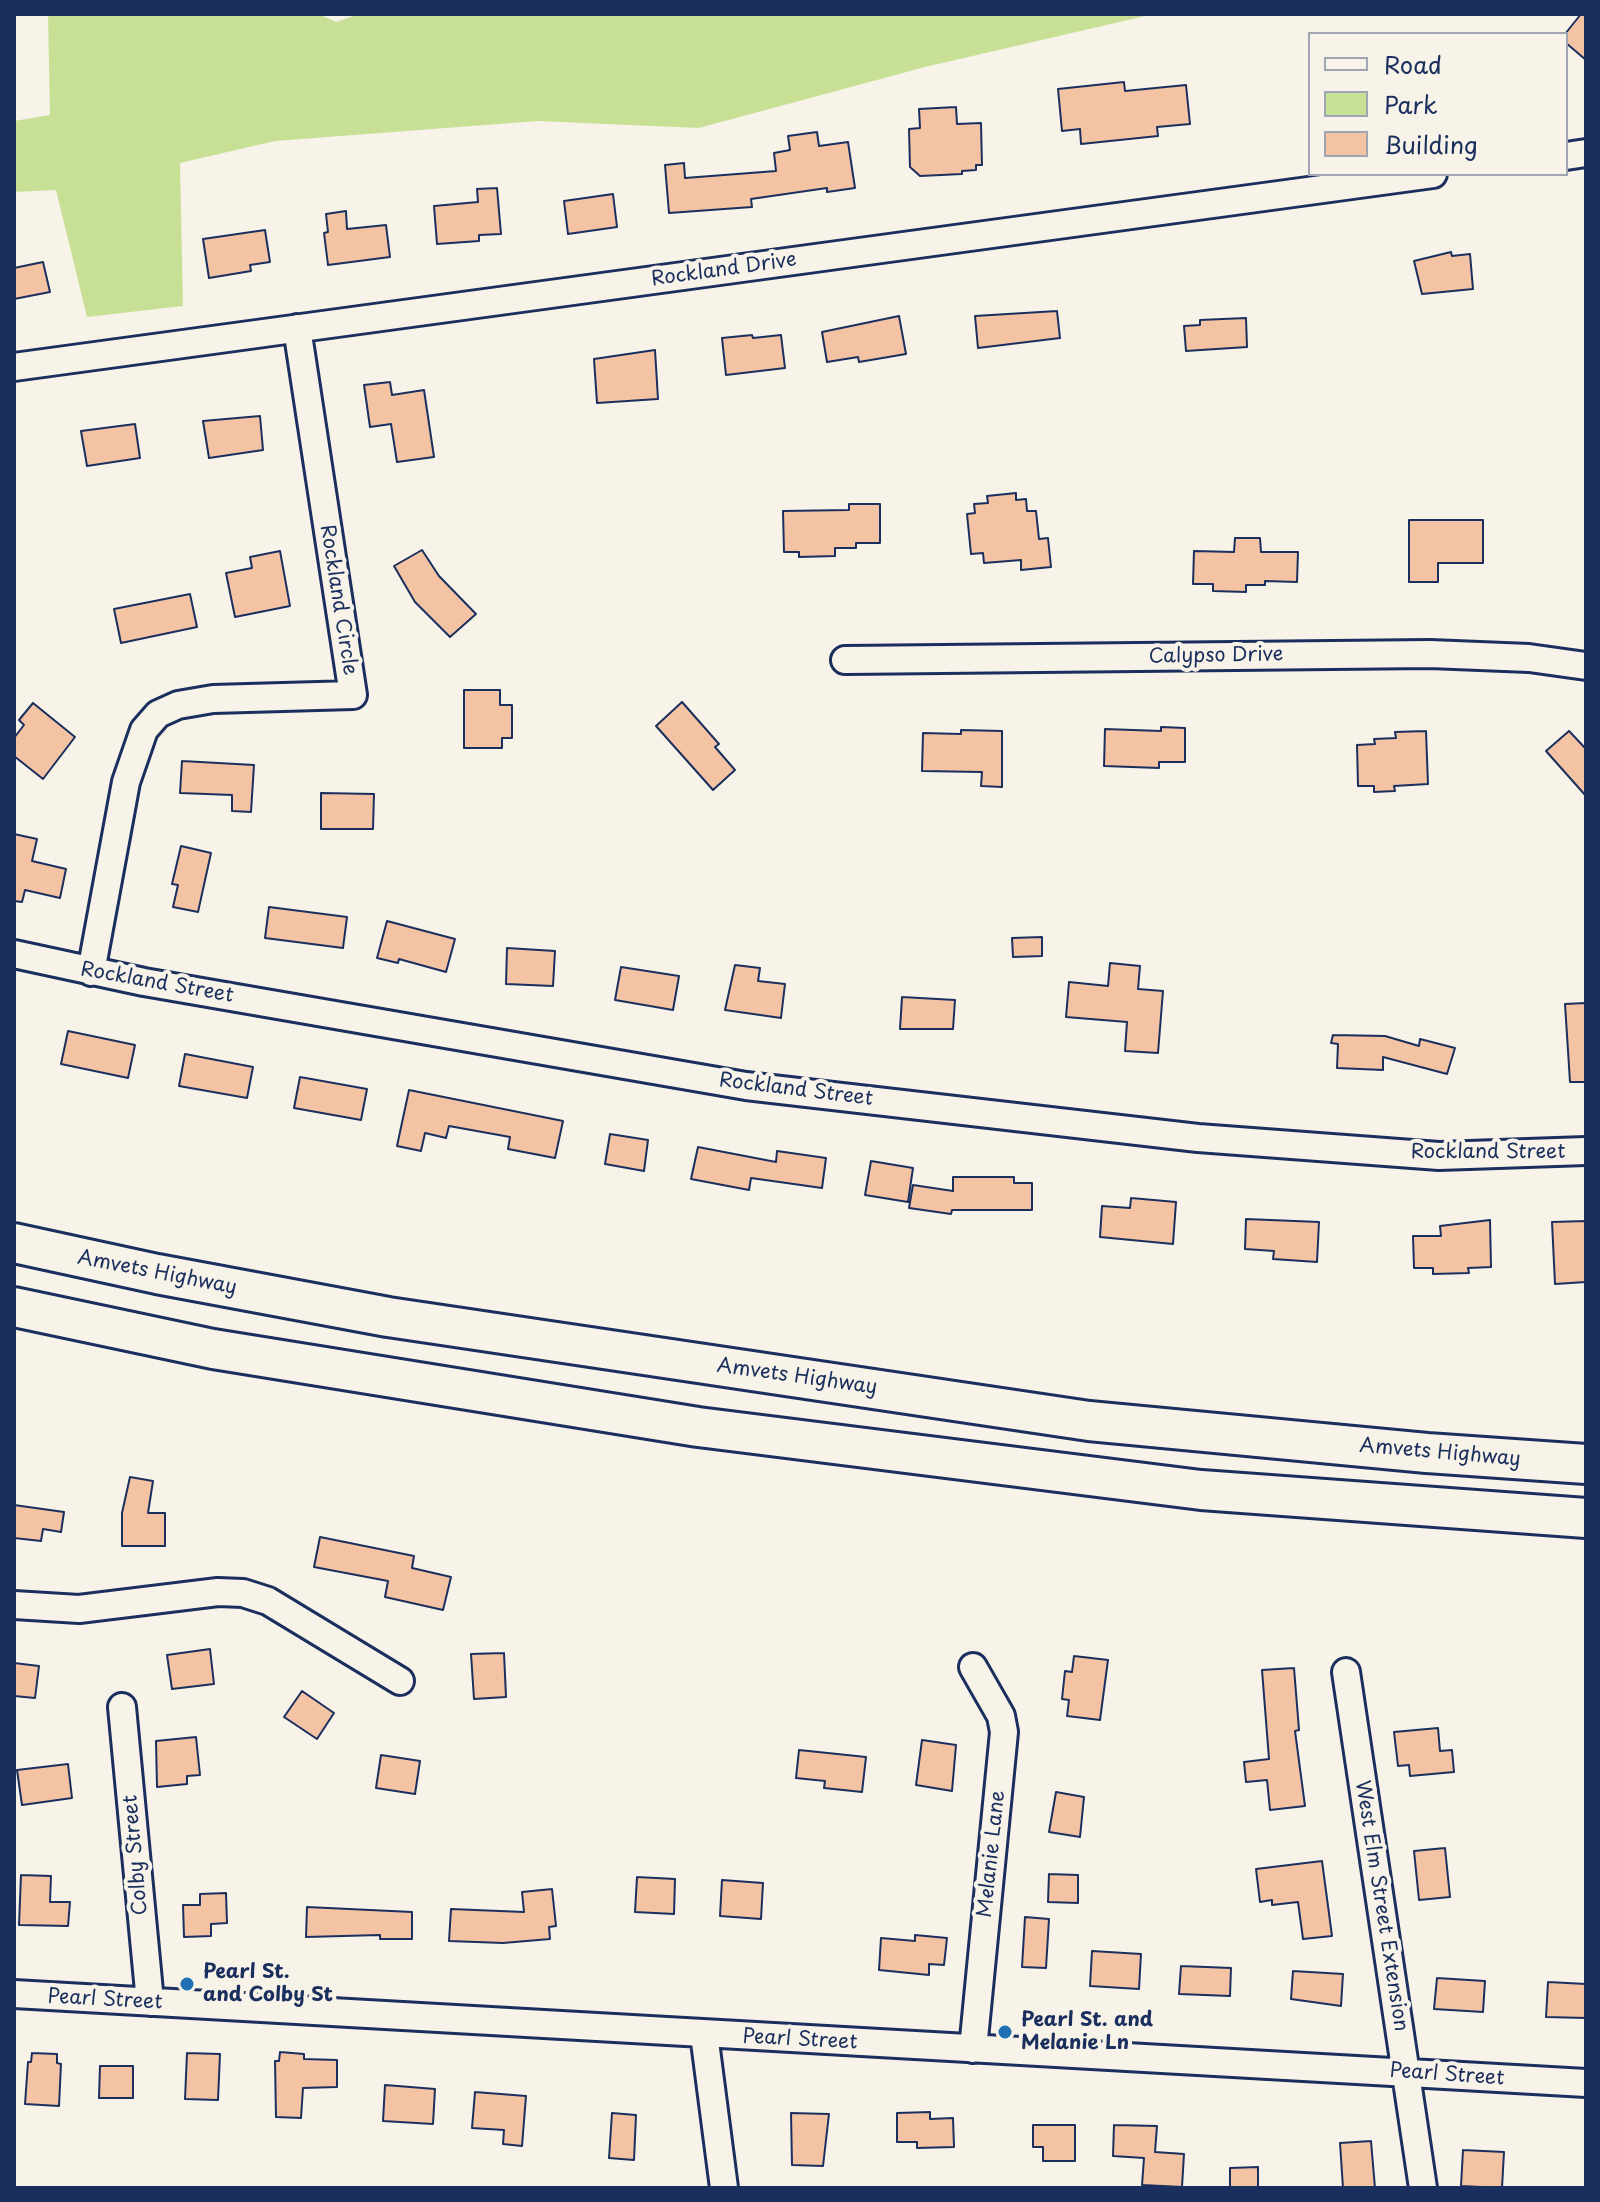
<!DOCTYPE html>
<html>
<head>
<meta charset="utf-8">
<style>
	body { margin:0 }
	#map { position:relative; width:1600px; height:2202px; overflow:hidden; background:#f7f3e8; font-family:"Playpen Sans",sans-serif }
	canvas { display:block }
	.frame { position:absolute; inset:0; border:16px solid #1b2f5e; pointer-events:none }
	.legend { position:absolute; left:1308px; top:32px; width:260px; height:144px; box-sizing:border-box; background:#f7f3e8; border:2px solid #9fa5b1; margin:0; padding:10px 14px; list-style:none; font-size:24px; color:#1b2f5e }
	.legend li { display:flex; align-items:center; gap:16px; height:40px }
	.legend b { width:40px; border:2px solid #9fa5b1 }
</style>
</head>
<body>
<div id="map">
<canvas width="1600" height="2202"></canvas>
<div class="frame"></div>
<ul class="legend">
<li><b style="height:10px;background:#f7f3e8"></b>Road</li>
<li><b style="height:22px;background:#c8e096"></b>Park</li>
<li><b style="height:22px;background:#f3c3a3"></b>Building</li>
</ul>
</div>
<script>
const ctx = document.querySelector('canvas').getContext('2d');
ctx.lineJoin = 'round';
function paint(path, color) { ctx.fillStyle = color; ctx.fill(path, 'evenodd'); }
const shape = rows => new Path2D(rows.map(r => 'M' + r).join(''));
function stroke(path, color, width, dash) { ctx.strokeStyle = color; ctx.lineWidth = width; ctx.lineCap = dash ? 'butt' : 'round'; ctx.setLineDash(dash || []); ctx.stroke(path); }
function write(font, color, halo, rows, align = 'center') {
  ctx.font = font + ' "Playpen Sans",sans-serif'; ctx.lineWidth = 8; ctx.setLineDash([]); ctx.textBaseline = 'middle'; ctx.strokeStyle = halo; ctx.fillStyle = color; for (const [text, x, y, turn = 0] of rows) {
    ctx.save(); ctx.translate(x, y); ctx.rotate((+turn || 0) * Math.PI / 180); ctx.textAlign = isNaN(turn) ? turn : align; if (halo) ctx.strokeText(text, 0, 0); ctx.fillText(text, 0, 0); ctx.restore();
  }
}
paint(shape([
	[48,14,318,14,336,22,359,14,1154,14,925,67,699,128,538,121,275,141,180,163,183,306,87,317,56,190,14,192,14,121,50,115]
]), '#c8e096');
const building = shape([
	[1581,14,1586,14,1586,60,1566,43,1565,34,1581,14],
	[1124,82,1125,91,1186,85,1190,124,1157,127,1158,136,1081,144,1080,129,1062,131,1058,89,1124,82],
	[956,107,957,124,981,123,982,165,976,165,976,170,962,171,962,174,920,176,910,167,909,129,920,128,919,109,956,107],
	[817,132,819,146,848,142,855,188,827,192,827,188,751,199,752,207,669,213,665,165,684,163,685,178,776,171,774,153,790,150,788,136,817,132],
	[497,188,501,234,479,235,479,241,437,244,434,206,478,202,477,189,497,188],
	[613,194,617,227,568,234,564,201,613,194],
	[346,211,347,229,386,225,390,257,328,265,324,233,328,232,326,214,346,211],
	[265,230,270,262,250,265,251,271,209,278,203,239,265,230],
	[1451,252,1452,256,1470,254,1473,289,1422,294,1414,261,1451,252],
	[43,262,50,292,14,299,14,268,43,262],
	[1057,311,1060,338,978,348,975,316,1057,311],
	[899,316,906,354,859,362,858,357,827,362,822,332,899,316],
	[1246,318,1247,347,1186,351,1184,326,1200,325,1200,320,1246,318],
	[752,335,753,338,781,335,785,368,726,375,722,338,752,335],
	[655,350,658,399,597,403,594,359,655,350],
	[390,382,392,395,424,390,434,457,397,462,391,424,370,427,364,385,390,382],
	[260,416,263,450,209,458,203,421,260,416],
	[135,424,140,458,87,466,81,431,135,424],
	[1016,493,1016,500,1026,499,1027,511,1036,511,1039,539,1048,538,1051,567,1021,570,1021,560,984,563,983,553,971,554,967,514,975,513,974,504,988,503,987,496,1016,493],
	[849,504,880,504,880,543,856,543,856,548,835,548,835,556,799,557,799,552,784,552,783,511,849,510,849,504],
	[1409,520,1483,520,1483,563,1438,563,1438,582,1409,582,1409,520],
	[1235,538,1260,538,1261,552,1298,552,1297,582,1265,581,1265,585,1246,585,1246,592,1213,591,1213,584,1193,584,1194,551,1234,552,1235,538],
	[422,550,439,576,476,614,450,637,415,602,394,566,422,550],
	[280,551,290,606,235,617,226,573,252,568,250,557,280,551],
	[190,594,197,627,121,643,114,609,190,594],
	[464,690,500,690,500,705,512,705,512,738,502,738,502,748,464,748,464,690],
	[682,702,719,744,715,747,735,770,713,790,656,726,682,702],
	[33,703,75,737,43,779,14,756,14,738,24,725,19,720,33,703],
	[1161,727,1185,728,1185,762,1159,762,1159,768,1104,766,1105,729,1161,731,1161,727],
	[961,730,1002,731,1002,787,981,786,982,772,922,771,923,733,961,734,961,730],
	[1426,731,1428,784,1394,786,1395,791,1374,792,1374,786,1358,786,1357,745,1375,744,1374,739,1396,738,1395,732,1426,731],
	[1569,731,1586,749,1586,796,1546,751,1569,731],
	[182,761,254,765,251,812,232,811,232,795,180,793,182,761],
	[321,793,374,794,373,829,321,829,321,793],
	[14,834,37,839,32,861,66,869,60,898,25,890,22,902,14,901,14,834],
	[181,846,211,853,198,912,173,907,178,885,172,884,181,846],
	[269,907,347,917,343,948,265,938,269,907],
	[387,921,455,939,446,972,399,959,398,963,377,958,387,921],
	[1042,937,1042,956,1013,957,1012,938,1042,937],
	[507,948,555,951,553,986,506,984,507,948],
	[1110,963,1140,966,1138,989,1163,991,1158,1053,1125,1051,1127,1022,1066,1017,1069,982,1108,986,1110,963],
	[735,965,760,968,758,981,785,984,781,1018,725,1010,735,965],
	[621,967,679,976,673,1010,615,1000,621,967],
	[902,997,955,1000,953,1029,900,1029,902,997],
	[1586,1003,1586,1082,1570,1082,1565,1004,1586,1003],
	[68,1031,135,1045,128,1078,61,1064,68,1031],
	[1333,1035,1385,1036,1419,1046,1420,1039,1455,1048,1447,1074,1383,1057,1383,1070,1337,1068,1338,1044,1331,1043,1333,1035],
	[185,1054,253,1067,247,1098,179,1086,185,1054],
	[300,1077,367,1089,361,1120,294,1108,300,1077],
	[409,1090,563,1121,555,1158,508,1149,510,1137,449,1126,446,1138,425,1133,421,1151,397,1146,409,1090],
	[610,1134,648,1140,644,1171,605,1164,610,1134],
	[698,1147,776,1162,777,1151,826,1158,822,1188,751,1178,749,1190,691,1179,698,1147],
	[871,1161,913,1168,908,1202,865,1195,871,1161],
	[953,1177,1014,1177,1014,1183,1032,1183,1032,1210,952,1210,951,1214,909,1208,913,1185,953,1191,953,1177],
	[1131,1198,1176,1202,1173,1244,1100,1237,1102,1206,1130,1208,1131,1198],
	[1246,1219,1319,1222,1317,1262,1273,1259,1274,1251,1245,1249,1246,1219],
	[1490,1220,1491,1267,1468,1268,1469,1273,1433,1274,1433,1268,1414,1268,1413,1236,1441,1236,1440,1226,1490,1220],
	[1586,1221,1586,1282,1555,1284,1552,1222,1586,1221],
	[130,1477,153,1481,148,1513,165,1513,165,1546,122,1546,122,1513,130,1477],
	[14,1505,64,1512,61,1532,43,1529,41,1541,14,1538,14,1505],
	[320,1537,414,1556,412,1568,451,1577,443,1610,385,1597,388,1581,314,1567,320,1537],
	[210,1649,214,1684,172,1689,167,1655,210,1649],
	[504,1653,506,1697,474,1699,471,1654,504,1653],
	[1074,1656,1108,1660,1100,1720,1067,1716,1069,1700,1062,1699,1065,1671,1072,1672,1074,1656],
	[14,1663,39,1666,35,1698,14,1696,14,1663],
	[1294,1668,1299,1730,1295,1731,1305,1806,1270,1810,1267,1780,1246,1782,1244,1762,1269,1759,1262,1670,1294,1668],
	[302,1691,334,1713,317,1739,284,1717,302,1691],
	[1438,1728,1440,1751,1452,1750,1454,1772,1410,1776,1409,1765,1398,1766,1394,1732,1438,1728],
	[196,1737,200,1775,187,1776,187,1784,157,1787,156,1741,196,1737],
	[922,1740,956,1745,952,1791,916,1785,922,1740],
	[799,1750,866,1757,862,1792,824,1788,825,1781,796,1778,799,1750],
	[381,1755,420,1761,415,1794,376,1788,381,1755],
	[68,1764,72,1798,22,1805,17,1770,68,1764],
	[1056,1792,1084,1797,1080,1837,1049,1832,1056,1792],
	[1445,1848,1450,1897,1419,1900,1414,1851,1445,1848],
	[1322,1861,1332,1936,1303,1939,1298,1902,1272,1905,1272,1900,1260,1902,1256,1869,1322,1861],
	[1049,1874,1078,1875,1078,1903,1048,1902,1049,1874],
	[21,1875,51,1876,50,1902,70,1902,68,1926,19,1925,21,1875],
	[637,1877,675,1879,674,1914,635,1912,637,1877],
	[722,1880,763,1883,761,1919,720,1916,722,1880],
	[552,1889,556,1926,549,1927,550,1939,503,1943,449,1941,451,1909,524,1912,522,1892,552,1889],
	[226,1893,227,1923,211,1924,211,1936,184,1937,183,1905,200,1905,200,1894,226,1893],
	[307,1907,412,1912,412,1939,380,1939,380,1935,306,1937,307,1907],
	[1025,1917,1049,1919,1046,1968,1022,1967,1025,1917],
	[915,1935,947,1938,944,1965,929,1964,929,1975,879,1970,881,1938,915,1941,915,1935],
	[1092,1951,1141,1954,1139,1989,1090,1986,1092,1951],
	[1181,1966,1231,1968,1230,1996,1179,1994,1181,1966],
	[1293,1971,1343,1974,1341,2006,1291,1999,1293,1971],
	[1437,1978,1485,1981,1483,2012,1434,2009,1437,1978],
	[1548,1982,1586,1984,1586,2018,1546,2017,1548,1982],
	[280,2052,304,2054,304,2059,337,2060,337,2087,303,2088,301,2118,276,2117,275,2061,279,2061,280,2052],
	[32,2053,57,2054,57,2063,61,2064,59,2106,25,2104,28,2062,31,2062,32,2053],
	[187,2053,220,2054,218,2100,185,2099,187,2053],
	[100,2066,133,2066,133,2098,99,2098,100,2066],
	[385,2085,435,2089,433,2124,383,2121,385,2085],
	[475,2092,526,2096,522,2146,503,2144,504,2130,472,2128,475,2092],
	[930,2112,930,2119,953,2118,954,2147,917,2148,917,2142,897,2142,897,2113,930,2112],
	[612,2113,636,2115,634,2160,609,2158,612,2113],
	[791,2113,829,2114,823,2166,792,2165,791,2113],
	[1033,2125,1075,2125,1075,2161,1043,2161,1043,2147,1033,2147,1033,2125],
	[1114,2125,1157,2126,1155,2152,1184,2154,1182,2187,1142,2185,1144,2158,1113,2156,1114,2125],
	[1371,2141,1375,2188,1343,2188,1340,2143,1371,2141],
	[1463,2150,1504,2152,1502,2188,1461,2186,1463,2150],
	[1258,2167,1258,2188,1230,2188,1230,2168,1258,2167]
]);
paint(building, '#f3c3a3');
stroke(building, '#1b2f5e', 2);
const minor = shape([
	[1566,156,1586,153],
	[14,367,1433,174],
	[845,660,1430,654,1529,658,1586,666],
	[14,954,144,982,746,1086,1198,1138,1439,1156,1586,1151],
	[91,972,126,782,144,730,158,714,178,705,213,699,353,695,297,328],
	[14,1605,79,1609,218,1592,243,1593,268,1601,400,1681],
	[1346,1672,1423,2188],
	[122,1707,150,2002],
	[14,1994,1586,2083],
	[704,2034,724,2188],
	[973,2049,1004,1732,1001,1716,973,1667]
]);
const highway = shape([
	[14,1243,157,1274,388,1317,1089,1421,1427,1453,1586,1464],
	[14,1307,213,1349,698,1427,1201,1490,1586,1518]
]);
stroke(minor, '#1b2f5e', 32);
stroke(highway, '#1b2f5e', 44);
stroke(minor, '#f7f3e8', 26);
stroke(highway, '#f7f3e8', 38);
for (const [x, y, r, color] of [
	[187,1984,8,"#1f6fb2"],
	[1005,2032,8,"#1f6fb2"]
]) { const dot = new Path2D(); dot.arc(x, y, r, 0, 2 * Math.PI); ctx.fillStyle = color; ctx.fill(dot); stroke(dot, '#f7f3e8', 3); }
write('20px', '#1b2f5e', '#f7f3e8', [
	["Rockland Drive",724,270,-8],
	["Rockland Circle",338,600,81],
	["Calypso Drive",1216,656,-1],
	["Rockland Street",157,983,10],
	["Rockland Street",796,1090,7],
	["Rockland Street",1488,1152],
	["Amvets Highway",157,1273,11],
	["Amvets Highway",797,1377,8],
	["Amvets Highway",1440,1453,5],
	["Melanie Lane",992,1854,-84],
	["Colby Street",136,1855,-95],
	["West Elm Street Extension",1381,1906,81],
	["Pearl Street",105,2000,3],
	["Pearl Street",800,2040,3],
	["Pearl Street",1447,2075,4]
]);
write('bold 20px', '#1b2f5e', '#f7f3e8', [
	["Pearl St.",203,1972],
	["and Colby St",203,1995],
	["Pearl St. and",1021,2020],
	["Melanie Ln",1021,2043]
], 'left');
</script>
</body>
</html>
